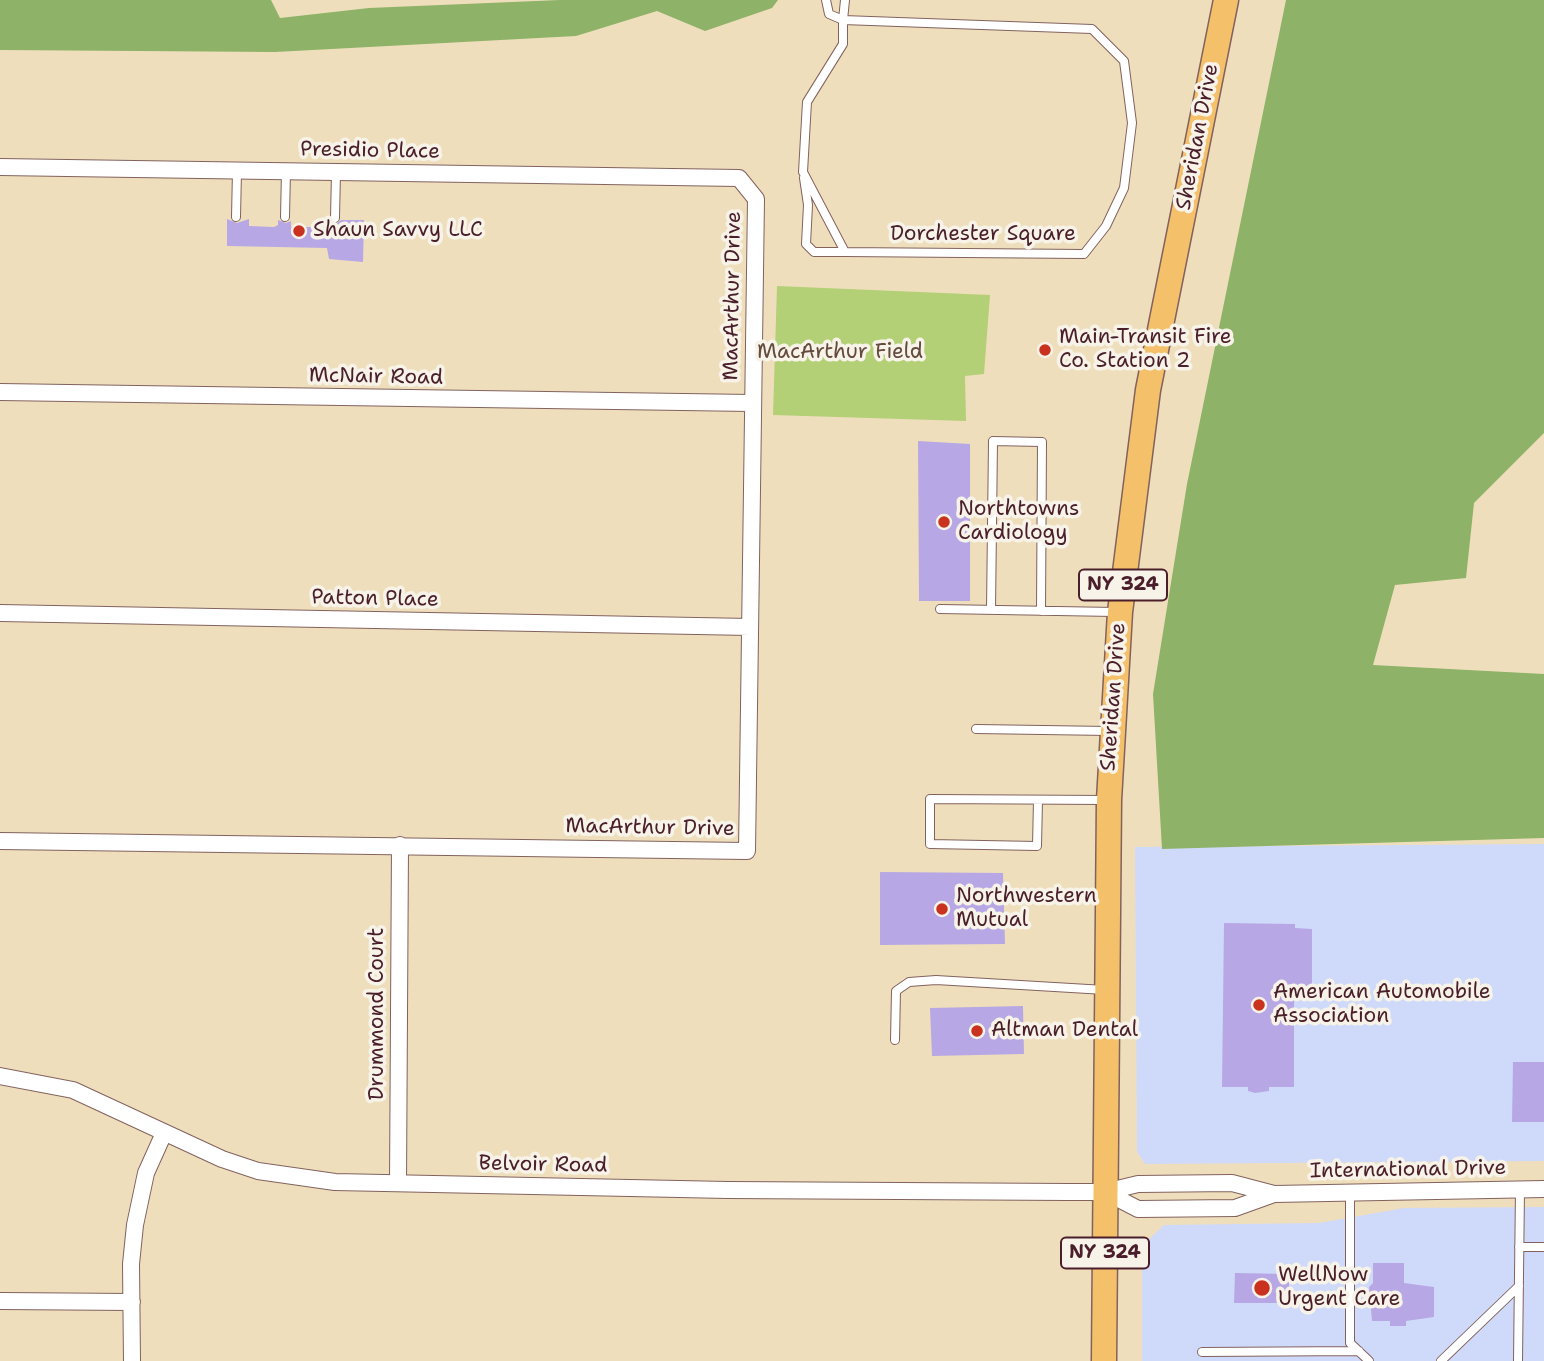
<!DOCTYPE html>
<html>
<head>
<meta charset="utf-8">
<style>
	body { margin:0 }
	canvas { display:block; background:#eedebc }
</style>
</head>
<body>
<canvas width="1544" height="1361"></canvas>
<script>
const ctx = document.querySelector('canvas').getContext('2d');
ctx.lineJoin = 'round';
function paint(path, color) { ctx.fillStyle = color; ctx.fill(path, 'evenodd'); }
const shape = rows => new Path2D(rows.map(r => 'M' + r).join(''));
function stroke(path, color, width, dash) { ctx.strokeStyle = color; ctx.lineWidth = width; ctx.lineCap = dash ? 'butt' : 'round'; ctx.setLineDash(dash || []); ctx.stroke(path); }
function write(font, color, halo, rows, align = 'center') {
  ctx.font = font + ' "Shantell Sans",sans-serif'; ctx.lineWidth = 7; ctx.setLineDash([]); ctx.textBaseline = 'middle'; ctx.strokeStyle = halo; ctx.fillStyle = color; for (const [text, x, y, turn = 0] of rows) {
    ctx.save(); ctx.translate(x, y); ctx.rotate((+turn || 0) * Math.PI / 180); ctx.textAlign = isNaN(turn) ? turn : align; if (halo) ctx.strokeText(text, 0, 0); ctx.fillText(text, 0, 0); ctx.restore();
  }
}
paint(shape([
	[1544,844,1544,1161,1145,1164,1137,1152,1135,847],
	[1544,1207,1544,1361,1142,1361,1142,1246,1164,1225,1319,1223,1404,1208]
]), '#cfdafa');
paint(shape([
	[777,286,990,295,984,374,965,376,966,421,773,415]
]), '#b3d076');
paint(shape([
	[0,0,271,0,280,18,369,8,560,0,778,0,772,8,705,31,657,11,576,36,275,52,0,50],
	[1286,0,1544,0,1544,433,1474,503,1466,578,1395,585,1373,665,1544,674,1544,838,1162,849,1153,694,1187,484]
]), '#8eb267');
paint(shape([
	[227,219,237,223,249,219,249,226,274,227,278,225,278,220,286,223,291,221,291,227,327,227,328,219,336,224,341,220,364,220,363,262,329,259,327,248,227,246],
	[918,441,970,444,970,601,919,601],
	[880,872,1003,873,1005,944,880,945],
	[1224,923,1295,924,1295,928,1312,929,1312,989,1294,989,1294,1087,1269,1087,1269,1091,1255,1093,1248,1091,1248,1087,1222,1087],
	[1023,1006,1024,1054,932,1056,930,1008],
	[1513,1062,1544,1062,1544,1122,1512,1122],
	[1373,1263,1404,1263,1404,1283,1434,1287,1434,1317,1406,1321,1406,1326,1390,1326,1390,1321,1372,1321,1369,1287,1373,1283],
	[1235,1273,1289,1274,1289,1303,1234,1303]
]), '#b7a8e5');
const lane = shape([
	[826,0,829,14,843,20,1092,29,1124,61,1132,123,1124,188,1106,226,1084,254,845,252,803,172,807,102,843,44,843,20,845,0],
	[804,178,808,205,806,244,814,252,845,252],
	[236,217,237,171],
	[285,217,286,171],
	[335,218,336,172],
	[940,609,1115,612],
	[991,610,993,441,1042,442,1041,611],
	[976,729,1109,731],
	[1038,800,1037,846,930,844,930,799,1106,800],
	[895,1040,896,991,909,982,936,980,1105,990],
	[1350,1191,1350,1343,1369,1361],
	[1519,1247,1544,1247],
	[1202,1352,1359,1351],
	[1441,1361,1519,1286],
	[1518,1361,1520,1189]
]);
const street = shape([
	[0,167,739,178,756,199,747,851,0,841],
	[0,392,751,403],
	[0,613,750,627],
	[0,1076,73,1090,222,1159,258,1171,335,1182,728,1190,1069,1192,1105,1192,1138,1184,1232,1183,1274,1194,1544,1189],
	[398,1183,400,845],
	[1105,1192,1138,1209,1235,1208,1274,1194],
	[0,1301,132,1302],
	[132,1361,131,1264,135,1225,146,1173,164,1133]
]);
const primary = shape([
	[1104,1361,1109,800,1120,612,1148,390,1226,0]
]);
stroke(lane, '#83625e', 10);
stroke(street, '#83625e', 18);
stroke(primary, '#83625e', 27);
stroke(lane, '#fff', 8);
stroke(street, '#fff', 16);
stroke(primary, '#f4c16a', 24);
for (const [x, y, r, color] of [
	[299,231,7,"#c8321e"],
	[1045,350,7,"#c8321e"],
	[944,522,7,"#c8321e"],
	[942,909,7,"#c8321e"],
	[1259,1005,7,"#c8321e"],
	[977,1031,7,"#c8321e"],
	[1262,1288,9,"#c8321e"]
]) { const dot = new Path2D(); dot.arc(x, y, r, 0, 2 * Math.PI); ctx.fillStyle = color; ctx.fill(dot); stroke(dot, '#f7f3e8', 2.5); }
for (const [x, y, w] of [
	[1123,585,88],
	[1105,1253,88]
]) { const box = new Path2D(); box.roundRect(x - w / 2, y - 15.5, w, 31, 5); ctx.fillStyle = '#f7f3e8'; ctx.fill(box); stroke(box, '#4a1f2b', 2); }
write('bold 19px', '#4a1f2b', null, [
	["NY 324",1123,585],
	["NY 324",1105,1253]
]);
write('21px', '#4a1f2b', '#f7f3e8', [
	["Sheridan Drive",1198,137,-79],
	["Presidio Place",370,151,1],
	["Dorchester Square",983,235],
	["MacArthur Drive",733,296,-89],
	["McNair Road",376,377,1],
	["Patton Place",375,599,1],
	["Sheridan Drive",1114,697,-86],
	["MacArthur Drive",650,828,1],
	["Drummond Court",378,1014,-90],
	["Belvoir Road",543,1165,1],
	["International Drive",1408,1170,-1]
]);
write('21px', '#4a1f2b', '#f7f3e8', [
	["Shaun Savvy LLC",313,231],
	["Main-Transit Fire",1059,338],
	["Co. Station 2",1059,362],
	["Northtowns",958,510],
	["Cardiology",958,534],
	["Northwestern",956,897],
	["Mutual",956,921],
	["American Automobile",1273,993],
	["Association",1273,1017],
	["Altman Dental",991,1031],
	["WellNow",1278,1276],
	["Urgent Care",1278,1300]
], 'left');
write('21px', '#644b3e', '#f7f3e8', [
	["MacArthur Field",840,353]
]);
</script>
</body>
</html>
